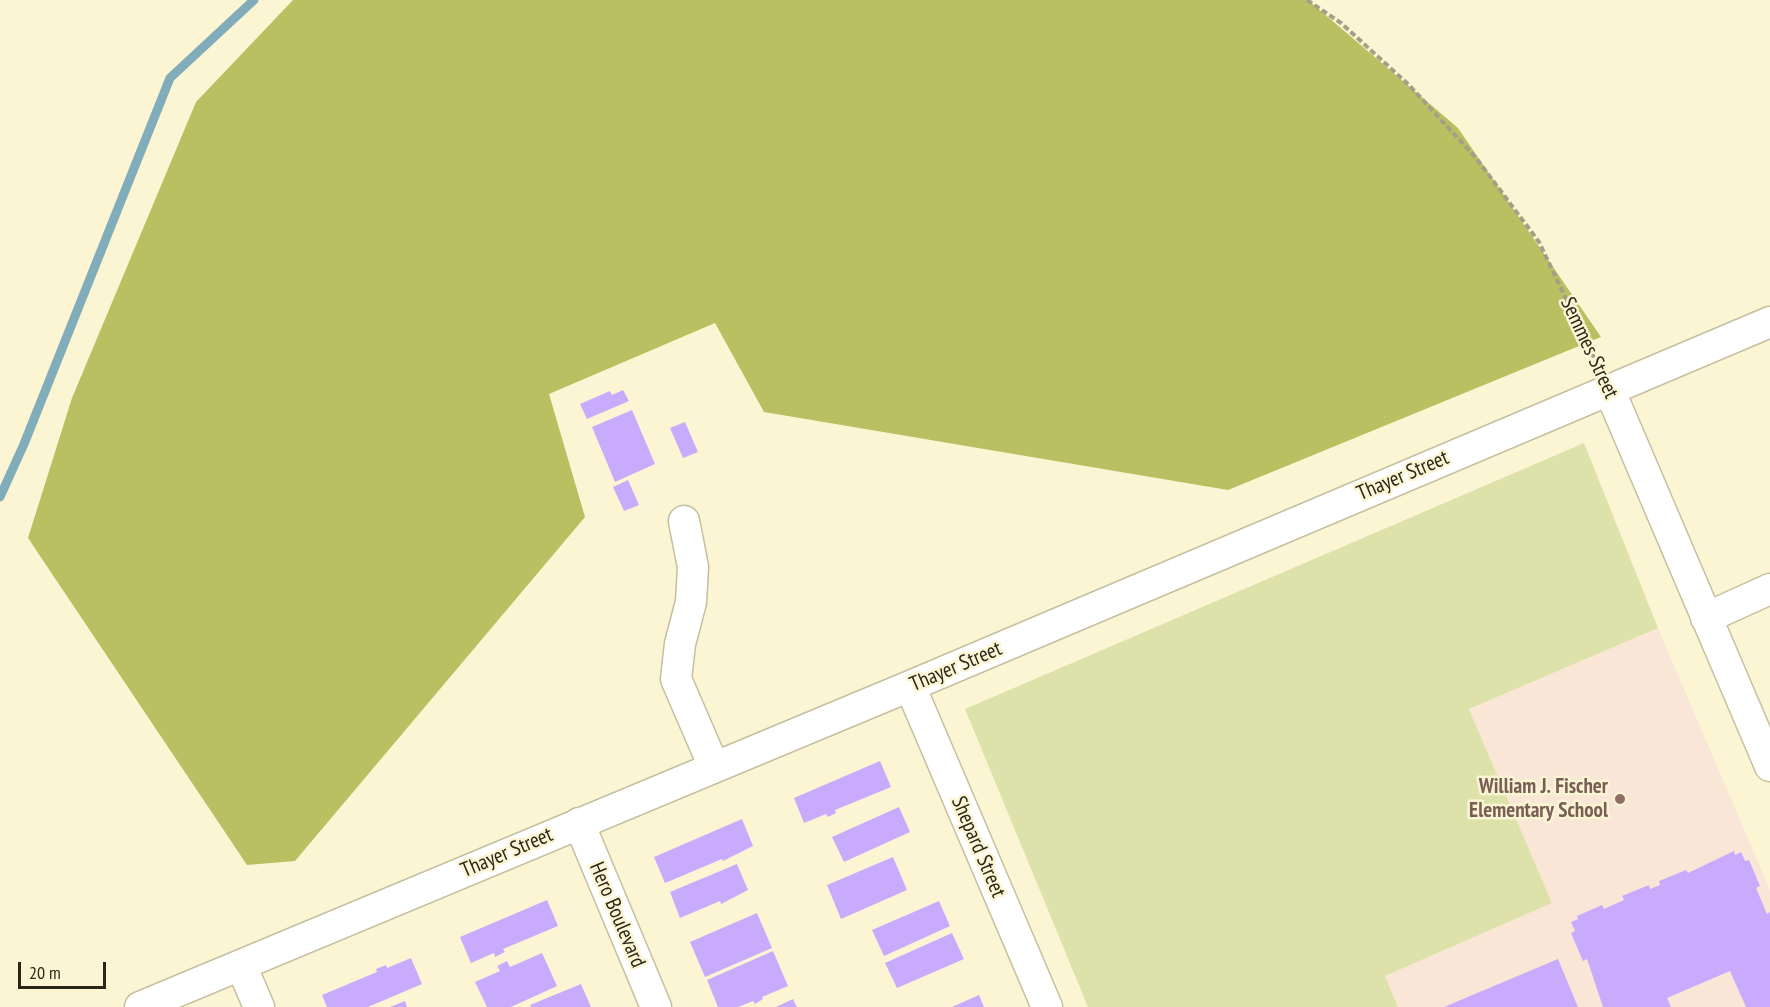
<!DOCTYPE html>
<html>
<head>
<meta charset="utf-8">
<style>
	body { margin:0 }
	#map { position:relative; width:1770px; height:1007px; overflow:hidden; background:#fcf5d3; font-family:"PT Sans Narrow",sans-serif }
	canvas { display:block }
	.scale { position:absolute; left:18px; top:962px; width:88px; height:27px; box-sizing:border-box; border:3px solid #29271a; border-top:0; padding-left:8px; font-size:18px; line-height:21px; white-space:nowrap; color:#29271a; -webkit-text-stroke:4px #fcf5d3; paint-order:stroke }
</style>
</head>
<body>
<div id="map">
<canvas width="1770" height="1007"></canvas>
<div class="scale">20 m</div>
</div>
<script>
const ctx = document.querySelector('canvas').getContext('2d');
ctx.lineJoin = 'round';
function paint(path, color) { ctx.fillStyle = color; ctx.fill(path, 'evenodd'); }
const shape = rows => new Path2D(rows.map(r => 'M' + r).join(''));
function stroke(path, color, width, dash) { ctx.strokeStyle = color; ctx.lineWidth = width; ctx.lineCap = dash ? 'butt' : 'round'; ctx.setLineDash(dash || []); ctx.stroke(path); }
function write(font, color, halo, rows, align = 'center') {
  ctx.font = font + ' "PT Sans Narrow",sans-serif'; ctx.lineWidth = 5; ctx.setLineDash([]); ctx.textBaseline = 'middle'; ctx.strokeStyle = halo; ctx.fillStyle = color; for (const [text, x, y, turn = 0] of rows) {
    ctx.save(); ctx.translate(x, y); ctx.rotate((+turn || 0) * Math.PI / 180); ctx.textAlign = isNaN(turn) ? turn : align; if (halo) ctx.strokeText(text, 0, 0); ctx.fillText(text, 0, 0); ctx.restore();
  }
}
paint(shape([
	[1658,628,1770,890,1770,1007,1398,1007,1385,976,1552,903,1469,709]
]), '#f9e6d6');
paint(shape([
	[1584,443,1658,628,1469,709,1552,903,1385,976,1398,1007,1088,1007,965,709]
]), '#dde2aa');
paint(shape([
	[293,0,1308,0,1458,128,1601,337,1228,490,764,412,715,323,549,394,585,517,295,861,247,865,28,538,72,398,196,102]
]), '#b9c061');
stroke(shape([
	[0,497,24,444,170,78,254,0]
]), '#80adb9', 9);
paint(shape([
	[623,390,629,401,587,419,580,404,610,391,612,395],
	[632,410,655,464,615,482,592,427],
	[685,422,698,452,683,458,670,428],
	[628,480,639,505,624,511,613,487],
	[880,761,891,787,835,810,836,813,828,817,826,814,804,823,794,798],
	[899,807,910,832,844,862,832,837],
	[742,819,753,846,723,861,722,859,665,883,654,857],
	[1734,851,1735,855,1741,852,1745,861,1749,860,1760,886,1756,888,1767,914,1770,912,1770,1007,1746,1007,1730,971,1667,998,1671,1007,1603,1007,1587,959,1583,961,1571,933,1575,931,1571,922,1578,919,1577,916,1602,905,1604,909,1624,900,1622,896,1649,885,1650,889,1660,885,1659,881,1686,870,1688,873],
	[893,857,907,890,841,919,827,885],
	[737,864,748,890,721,904,720,901,680,918,670,892],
	[547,900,558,926,503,949,505,952,495,957,494,953,471,963,460,937],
	[939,901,950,926,884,956,872,930],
	[757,913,772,948,705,977,690,942],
	[952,933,964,959,897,988,885,963],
	[773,951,788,986,762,997,763,999,755,1004,753,1001,738,1007,718,1007,707,980],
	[542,953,557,986,511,1007,487,1007,475,982,500,971,497,966,507,961,510,967],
	[411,958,422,984,368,1007,327,1007,322,995,377,972,376,969,386,965,387,968],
	[1558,959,1578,1007,1444,1007],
	[581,984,591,1007,531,1007,530,1005],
	[979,995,984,1007,952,1007],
	[793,999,797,1007,776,1007],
	[405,1001,407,1007,390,1007]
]), '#c9abfe');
const minor = shape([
	[1609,389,1770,766],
	[684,521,693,567,691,602,680,644,676,679,714,767],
	[1706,618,1770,589],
	[910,686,1047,1007],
	[579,823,656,1007],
	[241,965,259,1007],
	[140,1007,910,686,1770,322]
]);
stroke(minor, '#c6bf9f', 33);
stroke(shape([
	[1307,0,1341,23,1409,85,1476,158,1539,242,1596,362]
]), '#a49f86', 4, [6, 3]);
stroke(minor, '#fff', 30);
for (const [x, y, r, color] of [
	[1620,799,6,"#8d6e63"]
]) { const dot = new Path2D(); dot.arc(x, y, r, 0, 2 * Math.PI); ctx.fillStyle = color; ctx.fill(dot); stroke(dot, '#fcf5d3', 2); }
write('21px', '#29271a', '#fcf5d3', [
	["Semmes Street",1589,348,65],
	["Thayer Street",1403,476,-23],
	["Thayer Street",956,667,-23],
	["Shepard Street",978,847,67],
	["Thayer Street",507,853,-23],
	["Hero Boulevard",617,915,67]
]);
write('bold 21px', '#785e54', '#fcf5d3', [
	["William J. Fischer",1608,787],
	["Elementary School",1608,811]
], 'right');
</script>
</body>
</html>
